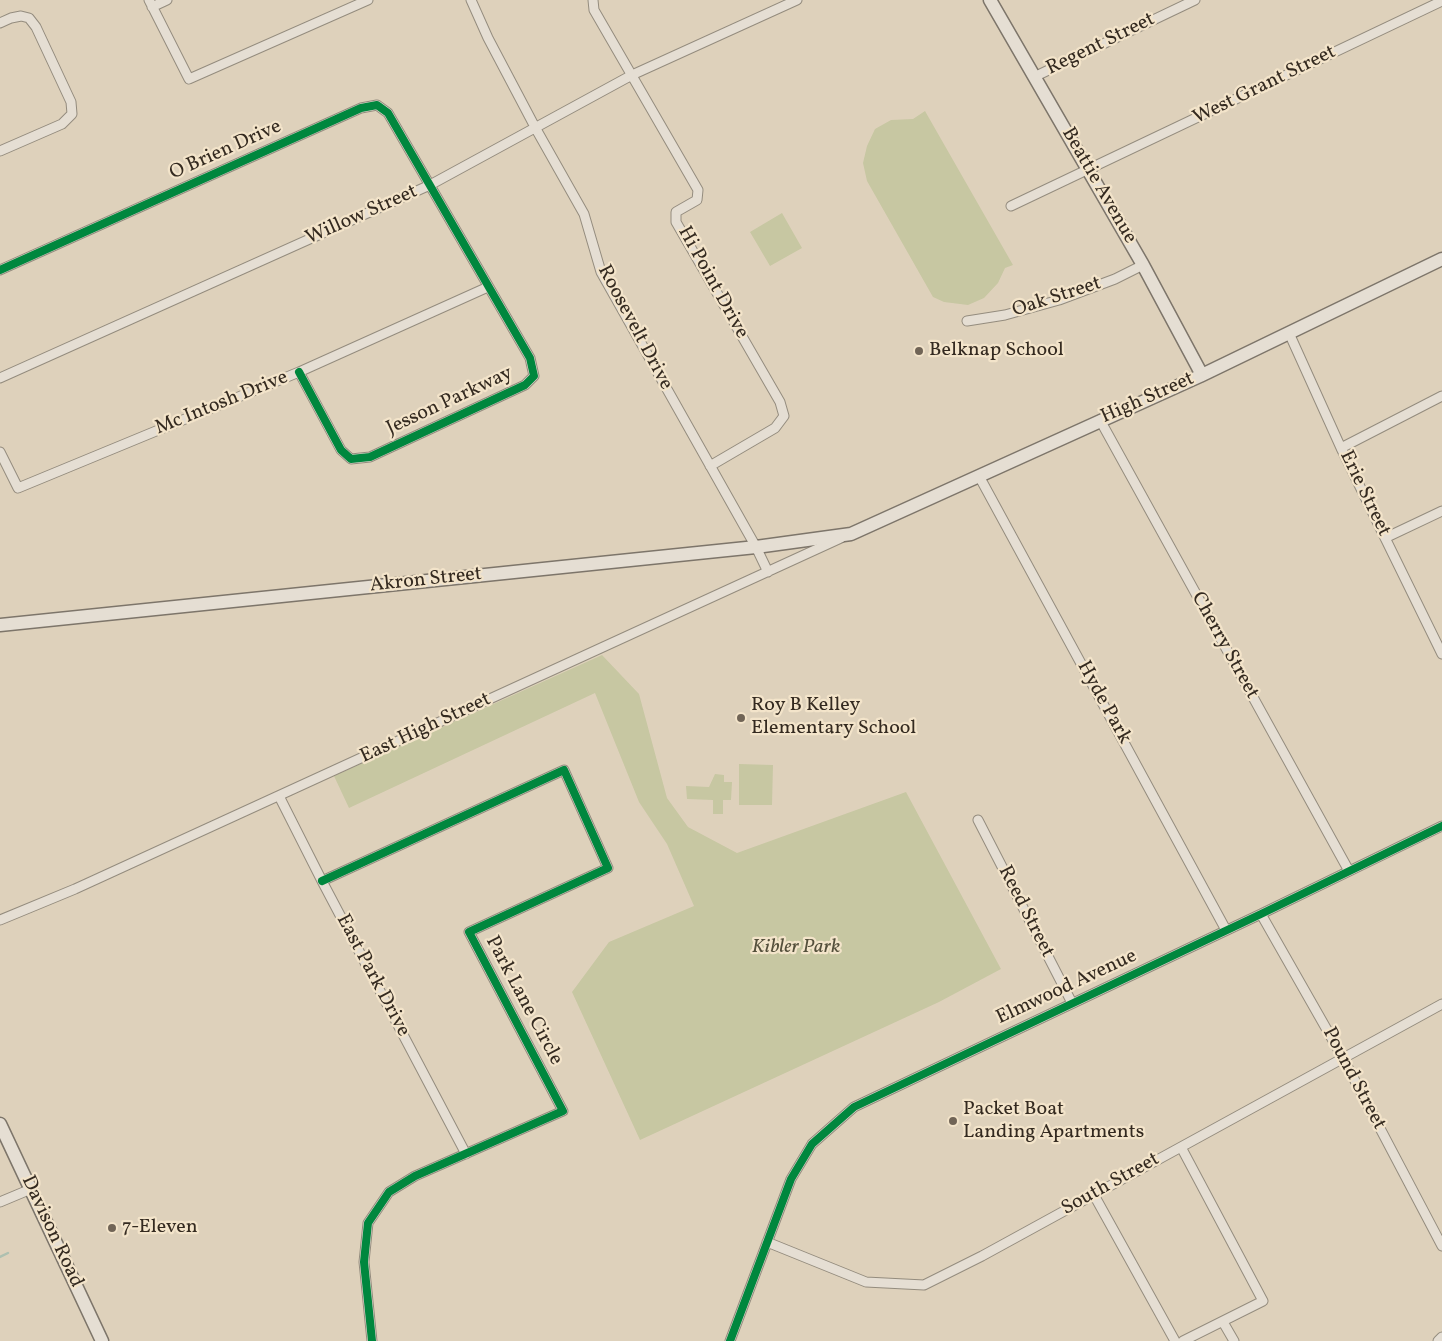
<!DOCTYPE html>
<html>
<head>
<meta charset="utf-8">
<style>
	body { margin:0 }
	canvas { display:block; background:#ded1bb }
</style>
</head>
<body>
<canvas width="1442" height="1341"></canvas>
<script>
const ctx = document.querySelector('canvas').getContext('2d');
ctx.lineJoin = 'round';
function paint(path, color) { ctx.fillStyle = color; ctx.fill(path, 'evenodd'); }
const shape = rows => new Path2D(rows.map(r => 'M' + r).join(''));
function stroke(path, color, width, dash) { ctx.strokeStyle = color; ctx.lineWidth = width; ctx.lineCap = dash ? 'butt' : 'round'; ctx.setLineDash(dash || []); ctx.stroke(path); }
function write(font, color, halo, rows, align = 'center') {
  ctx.font = font + ' Vollkorn,serif'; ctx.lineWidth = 4.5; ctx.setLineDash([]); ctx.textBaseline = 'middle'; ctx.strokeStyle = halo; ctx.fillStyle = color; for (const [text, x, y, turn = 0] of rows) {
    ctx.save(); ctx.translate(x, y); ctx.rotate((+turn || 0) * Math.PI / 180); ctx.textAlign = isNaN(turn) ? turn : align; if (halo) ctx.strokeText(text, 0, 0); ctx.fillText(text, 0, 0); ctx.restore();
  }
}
paint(shape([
	[925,111,1013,265,1005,268,998,283,984,298,968,305,944,302,933,297,867,181,863,163,867,146,875,129,891,120,913,119],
	[782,213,802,248,770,266,750,232],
	[602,655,639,694,667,798,688,827,737,853,906,792,1001,969,939,1002,640,1140,572,992,609,942,694,906,667,844,639,802,595,693,349,808,334,776],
	[739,764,773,765,772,805,739,805],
	[715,774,724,775,724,782,732,782,731,800,723,800,723,814,713,814,713,800,687,799,686,786,709,787]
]), '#c7c7a2');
stroke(shape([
	[0,1257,8,1253]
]), '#aec0b0', 2.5);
const street = shape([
	[149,0,189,79,368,0],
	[471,0,488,38,536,129,584,214,601,272,756,547,768,572],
	[593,0,594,10,698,190,697,200,676,212,676,222,780,402,784,416,775,428,710,466],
	[152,7,167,0],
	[0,23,11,18,21,16,29,18,36,27,71,102,72,114,62,124,0,151],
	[1034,77,1195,0],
	[1011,206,1442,1],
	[0,270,361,108,377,105,388,113,530,358,534,376,525,385,370,457,351,459,341,450,299,372],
	[967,321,1005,315,1059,300,1115,279,1143,265],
	[1289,333,1341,448,1442,654],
	[0,378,430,185,632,75,797,0],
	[1100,420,1349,871],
	[1341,448,1442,396],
	[0,452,18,488,299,372,488,287],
	[979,476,1226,930],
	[1385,538,1442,511],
	[279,796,322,881,466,1154],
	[978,820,1072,1003],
	[322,881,564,770,608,868,469,932,563,1111,415,1176,389,1192,368,1223,364,1262,372,1341],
	[1261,914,1343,1058,1442,1246],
	[0,920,75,889,841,538],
	[1181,1147,1263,1301,1183,1341],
	[1094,1195,1175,1341],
	[0,1202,31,1189],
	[767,1242,866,1282,924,1285,982,1256,1442,1004],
	[1223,1322,1234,1341],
	[730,1341,791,1179,812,1144,854,1107,1261,914,1442,826],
	[1438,1341,1442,1337]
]);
const secondary = shape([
	[990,0,1143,265,1202,375],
	[0,625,756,547,851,534,1200,376,1442,259],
	[0,1124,102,1341]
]);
stroke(street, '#948c7e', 11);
stroke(secondary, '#7d756a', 15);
stroke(street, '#e5ded3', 9);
stroke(secondary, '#e5ded3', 12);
stroke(shape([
	[0,270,361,108,377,105,388,113,530,358,534,376,525,385,370,457,351,459,341,450,299,372],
	[322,881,564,770,608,868,469,932,563,1111,415,1176,389,1192,368,1223,364,1262,372,1341],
	[730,1341,791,1179,812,1144,854,1107,1261,914,1442,826]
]), '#00873e', 8);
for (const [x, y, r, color] of [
	[919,351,5,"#706456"],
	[741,718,5,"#706456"],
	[953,1121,5,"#706456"],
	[112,1228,5,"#706456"]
]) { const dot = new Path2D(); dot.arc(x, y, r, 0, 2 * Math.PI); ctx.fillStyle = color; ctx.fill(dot); stroke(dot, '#f3e4ca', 2); }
write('20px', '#342a20', '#f3e4ca', [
	["Regent Street",1101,45,-26],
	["West Grant Street",1265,86,-26],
	["O Brien Drive",226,151,-24],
	["Beattie Avenue",1098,186,60],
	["Willow Street",362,216,-24],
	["Hi Point Drive",712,283,61],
	["Oak Street",1057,298,-18],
	["Roosevelt Drive",634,328,62],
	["High Street",1148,399,-24],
	["Jesson Parkway",450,402,-25],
	["Mc Intosh Drive",222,404,-22],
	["Erie Street",1364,494,64],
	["Akron Street",426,581,-6],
	["Cherry Street",1224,646,61],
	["Hyde Park",1103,703,61],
	["East High Street",426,729,-25],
	["Reed Street",1025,912,63],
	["East Park Drive",372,976,62],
	["Elmwood Avenue",1067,988,-25],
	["Park Lane Circle",523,1001,62],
	["Pound Street",1353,1079,62],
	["South Street",1111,1185,-29],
	["Davison Road",51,1232,65]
]);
write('20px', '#342a20', '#f3e4ca', [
	["Belknap School",929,351],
	["Roy B Kelley",751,706],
	["Elementary School",751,729],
	["Packet Boat",963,1110],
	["Landing Apartments",963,1133],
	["7-Eleven",122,1228]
], 'left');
write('italic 20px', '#544f3b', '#f3e4ca', [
	["Kibler Park",796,948]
]);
</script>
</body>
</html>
